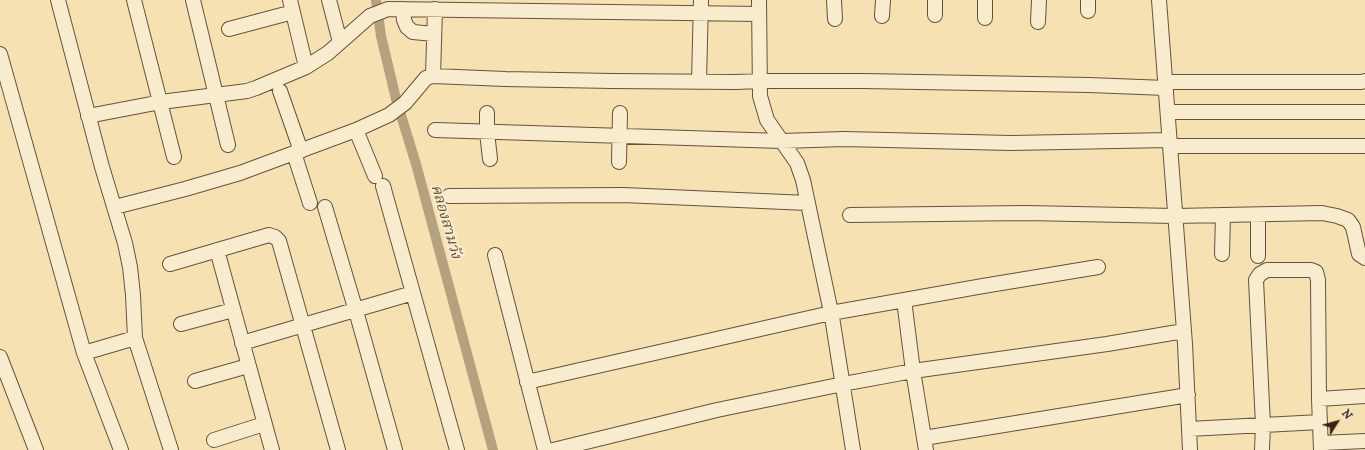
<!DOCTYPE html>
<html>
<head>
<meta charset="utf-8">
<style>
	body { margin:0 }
	#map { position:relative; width:1365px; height:450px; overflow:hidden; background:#f6e1b3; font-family:"IM FELL DW Pica",serif }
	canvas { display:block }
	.north { position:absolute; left:1317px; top:402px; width:40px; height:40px; -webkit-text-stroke:3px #f9ecce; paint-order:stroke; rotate:53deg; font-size:11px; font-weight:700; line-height:16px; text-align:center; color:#342415 }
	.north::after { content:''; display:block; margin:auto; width:14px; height:18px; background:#342415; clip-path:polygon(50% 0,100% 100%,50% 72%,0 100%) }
</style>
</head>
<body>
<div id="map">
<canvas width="1365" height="450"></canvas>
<div class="north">N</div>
</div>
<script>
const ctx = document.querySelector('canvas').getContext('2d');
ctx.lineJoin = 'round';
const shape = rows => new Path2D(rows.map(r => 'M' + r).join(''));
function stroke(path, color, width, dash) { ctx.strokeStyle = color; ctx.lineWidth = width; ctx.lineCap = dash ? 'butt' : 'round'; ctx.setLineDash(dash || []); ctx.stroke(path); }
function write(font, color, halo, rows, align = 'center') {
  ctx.font = font + ' "IM FELL DW Pica","Noto Serif Thai",serif'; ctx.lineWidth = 4; ctx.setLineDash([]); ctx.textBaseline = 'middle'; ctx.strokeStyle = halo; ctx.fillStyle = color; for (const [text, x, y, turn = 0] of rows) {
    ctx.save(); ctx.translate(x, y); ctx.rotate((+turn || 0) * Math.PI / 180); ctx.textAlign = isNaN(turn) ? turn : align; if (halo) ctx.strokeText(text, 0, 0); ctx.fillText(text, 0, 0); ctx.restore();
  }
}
stroke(shape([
	[376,0,381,36,396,99,416,164,493,450]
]), '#b4a17d', 10);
const minor = shape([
	[58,0,102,167,125,243,130,267,133,295,135,338,171,450],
	[134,0,174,157],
	[193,0,228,145],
	[290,0,306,67],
	[329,0,340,42],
	[759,0,760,96,767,120,797,163,803,180,832,317,853,450],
	[834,0,835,19],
	[985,0,985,18],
	[1088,0,1088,11],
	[1159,0,1185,344,1190,450],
	[403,9,404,20,407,27,413,32,434,34],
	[935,15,935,0],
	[882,16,883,0],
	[1038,22,1039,0],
	[229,29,293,12],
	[0,54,84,353,121,450],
	[433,76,435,9],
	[699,82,701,0],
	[1166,82,1361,82,1365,81],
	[280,91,301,151],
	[1168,112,1365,112],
	[487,113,487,132,490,159],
	[88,116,161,102,247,91,256,88,306,67,328,53,370,16,388,9,759,14],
	[356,130,375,176],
	[435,130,782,141,844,139,1011,143,1170,140],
	[1170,146,1365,146],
	[294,153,310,203],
	[619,162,620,113],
	[383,186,457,450],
	[449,196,623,195,808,203],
	[115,207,185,189,240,173,356,130,389,115,405,103,426,78,433,76,505,79,613,81,736,82,760,81,863,81,1089,85,1166,88],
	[325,207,356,311,395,450],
	[850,215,1026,213,1175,216,1322,213,1337,216,1348,220,1353,227,1359,254,1365,258],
	[1258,215,1258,256],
	[217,250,272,450],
	[1222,254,1223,215],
	[495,255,545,450],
	[170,264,269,235,275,237,279,241,338,450],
	[904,300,913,371,926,450],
	[181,324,233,310],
	[242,343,413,293],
	[84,353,135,338],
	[0,357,36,450],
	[195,381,248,366],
	[527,382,831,313,983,286,1098,267],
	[1319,399,1365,396],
	[1189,429,1320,422],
	[924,438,1188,395],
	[214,440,264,424],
	[1321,443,1365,441],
	[553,450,717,410,843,384,913,371,1107,344,1184,331],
	[1262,450,1263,425,1256,280,1260,274,1267,270,1311,270,1316,272,1318,280,1319,399,1321,450]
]);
stroke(minor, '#64533c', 16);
stroke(minor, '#f9ecce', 14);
write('italic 15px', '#615039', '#f9ecce', [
	["คลองสามวัง",445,222,74]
]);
</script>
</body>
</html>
